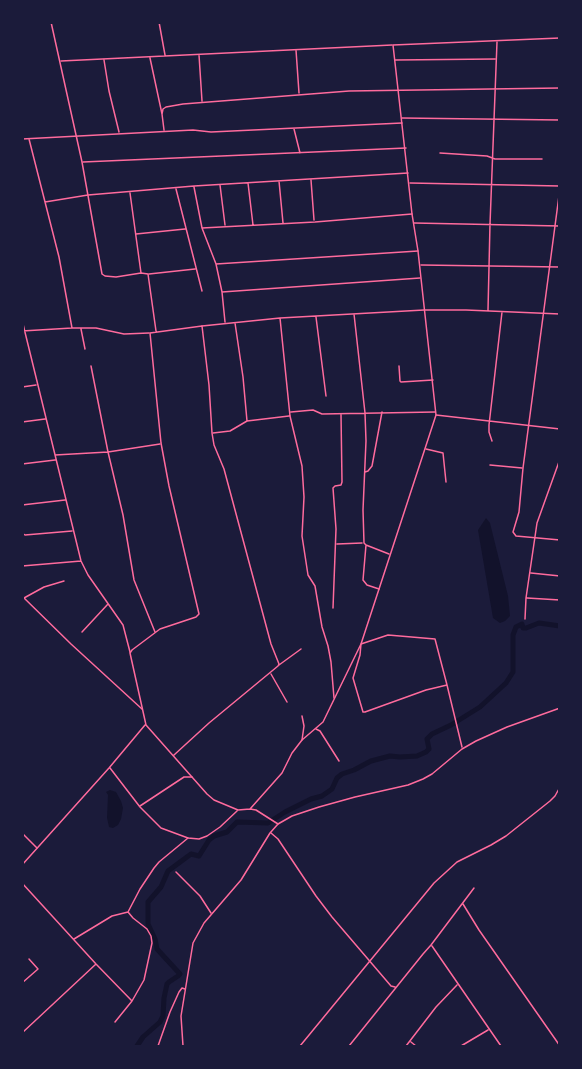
<!DOCTYPE html>
<html>
<head>
<meta charset="utf-8">
<style>
	body { margin:0 }
	#map { position:relative; width:582px; height:1069px; overflow:hidden; background:#1b1b3a; font-family:Barlow,sans-serif }
	canvas { display:block }
	.frame { position:absolute; inset:0; border:24px solid #1b1b3a; pointer-events:none }
</style>
</head>
<body>
<div id="map">
<canvas width="582" height="1069"></canvas>
<div class="frame"></div>
</div>
<script>
const ctx = document.querySelector('canvas').getContext('2d');
ctx.lineJoin = 'round';
function paint(path, color) { ctx.fillStyle = color; ctx.fill(path, 'evenodd'); }
const shape = rows => new Path2D(rows.map(r => 'M' + r).join(''));
function stroke(path, color, width, dash) { ctx.strokeStyle = color; ctx.lineWidth = width; ctx.lineCap = dash ? 'butt' : 'round'; ctx.setLineDash(dash || []); ctx.stroke(path); }
paint(shape([
	[486,518,490,523,508,596,510,616,505,621,500,623,493,618,478,530],
	[110,790,116,792,121,801,123,808,121,819,118,825,113,828,109,827,107,818,108,795,106,792]
]), '#12122b');
stroke(shape([
	[137,1046,143,1037,160,1022,163,1016,164,998,167,984,169,982,178,976,180,974,157,949,155,939,148,924,148,902,161,887,168,871,191,854,199,856,209,840,214,836,227,832,237,822,268,823,285,812,311,799,322,796,332,789,337,778,342,774,354,770,371,761,390,756,400,757,417,756,426,752,429,749,427,739,432,734,451,725,480,707,506,683,513,672,513,635,516,627,522,624,523,628,526,628,539,623,560,626]
]), '#12122b', 5);
stroke(shape([
	[159,22,165,55],
	[296,50,299,93],
	[199,55,202,101],
	[150,58,162,114,164,130],
	[104,60,109,91,119,132],
	[395,60,495,59],
	[61,61,392,45],
	[162,114,163,109,166,107,183,104,349,91,560,88],
	[402,118,560,120],
	[294,129,300,153],
	[22,139,193,130,211,132,402,123],
	[29,139,59,257,72,328],
	[440,153,487,156,495,159,542,159],
	[83,162,406,148],
	[311,180,314,220],
	[279,181,283,223],
	[248,183,253,225],
	[410,183,560,186],
	[220,185,225,225],
	[194,187,202,228,216,264,222,292,225,322],
	[176,189,202,291],
	[130,193,141,273],
	[45,202,88,195,194,186,408,173],
	[414,223,560,226],
	[202,228,315,222,412,214],
	[136,234,185,229],
	[216,264,418,251],
	[421,265,560,267],
	[149,274,195,269],
	[222,292,420,278],
	[488,310,490,224,497,42],
	[354,314,365,413,366,441,363,510,364,543,366,545,363,580,367,585,379,589],
	[316,317,326,396],
	[280,318,290,416,302,466,304,497,302,536,308,575,315,586,322,627,328,646,331,662,334,698],
	[22,320,81,561,88,575,123,625,130,652],
	[235,323,243,377,247,421],
	[202,326,280,318,424,310,466,310,560,314],
	[81,329,85,349],
	[22,331,72,328,96,328,124,334,149,333],
	[91,366,108,452,123,515,134,580,155,632],
	[399,366,400,381,401,382,433,380],
	[22,387,36,385],
	[291,412,313,410,322,414,435,412],
	[436,415,560,429],
	[22,422,45,419],
	[213,433,230,431,247,421,289,416],
	[492,441,489,432,489,425,502,312],
	[426,449,443,453,446,482],
	[55,455,108,452,160,444],
	[22,464,55,460],
	[490,465,522,468],
	[365,472,368,471,372,466,382,412],
	[22,505,65,500],
	[22,533,25,535,72,531],
	[337,544,362,543],
	[366,545,389,554],
	[22,566,81,561],
	[531,573,560,576],
	[22,596,71,644,142,709],
	[24,598,44,587,64,581],
	[527,598,560,600],
	[333,608,336,529,333,488,335,486,341,485,342,482,341,414],
	[525,619,526,598,537,523,560,459],
	[82,632,108,604],
	[279,665,301,649],
	[271,674,287,702],
	[447,685,426,690,365,712,363,712,353,678,360,655,361,644,388,635,435,639,447,685,462,747],
	[316,729,320,731,339,761],
	[302,740,304,726,302,716],
	[140,806,184,777,192,777],
	[22,833,37,848],
	[271,833,278,839,316,896,332,917,391,986,395,987],
	[176,872,200,896,211,913],
	[22,883,96,964,132,1001],
	[463,904,479,930,560,1046],
	[74,939,112,916,128,912],
	[432,946,501,1046],
	[22,983,38,969,29,959],
	[115,1022,132,1001,144,980,152,943,151,936,147,929,133,918,128,912,140,889,154,868,159,862,188,838],
	[22,1033,96,964],
	[411,1042,416,1046],
	[158,1046,170,1012,179,992,182,988,185,989],
	[300,1046,434,883,457,862,491,845,506,836,550,801,555,796,560,787],
	[349,1046,423,954,431,945,474,888],
	[406,1046,436,1007,457,985],
	[461,1046,488,1030]
]), '#ff6b9d', 1.5);
stroke(shape([
	[51,22,82,162,102,274,105,276,116,277,141,273,148,274,156,331],
	[560,188,523,468,519,512,513,532,516,536,560,540],
	[146,725,130,653,132,650,160,629,196,617,199,614,169,486,161,443,150,333,202,326,209,385,212,433,214,445,224,469,271,644,279,664,278,666,209,723,174,755],
	[146,725,207,794,214,800,238,810,250,809,256,810,278,824],
	[110,768,140,807,161,828,188,838,199,839,207,836,220,827,237,811],
	[250,809,282,773,292,753,302,740,323,722,361,644,436,415,418,251,412,214,393,45,560,38],
	[22,865,109,768,145,725]
]), '#ff6b9d', 1.5);
stroke(shape([
	[183,1046,181,1016,193,943,204,923,241,880,270,833,278,824,292,816,319,807,355,797,408,785,423,779,432,774,462,749,476,741,507,727,560,708]
]), '#ff6b9d', 1.5);
</script>
</body>
</html>
